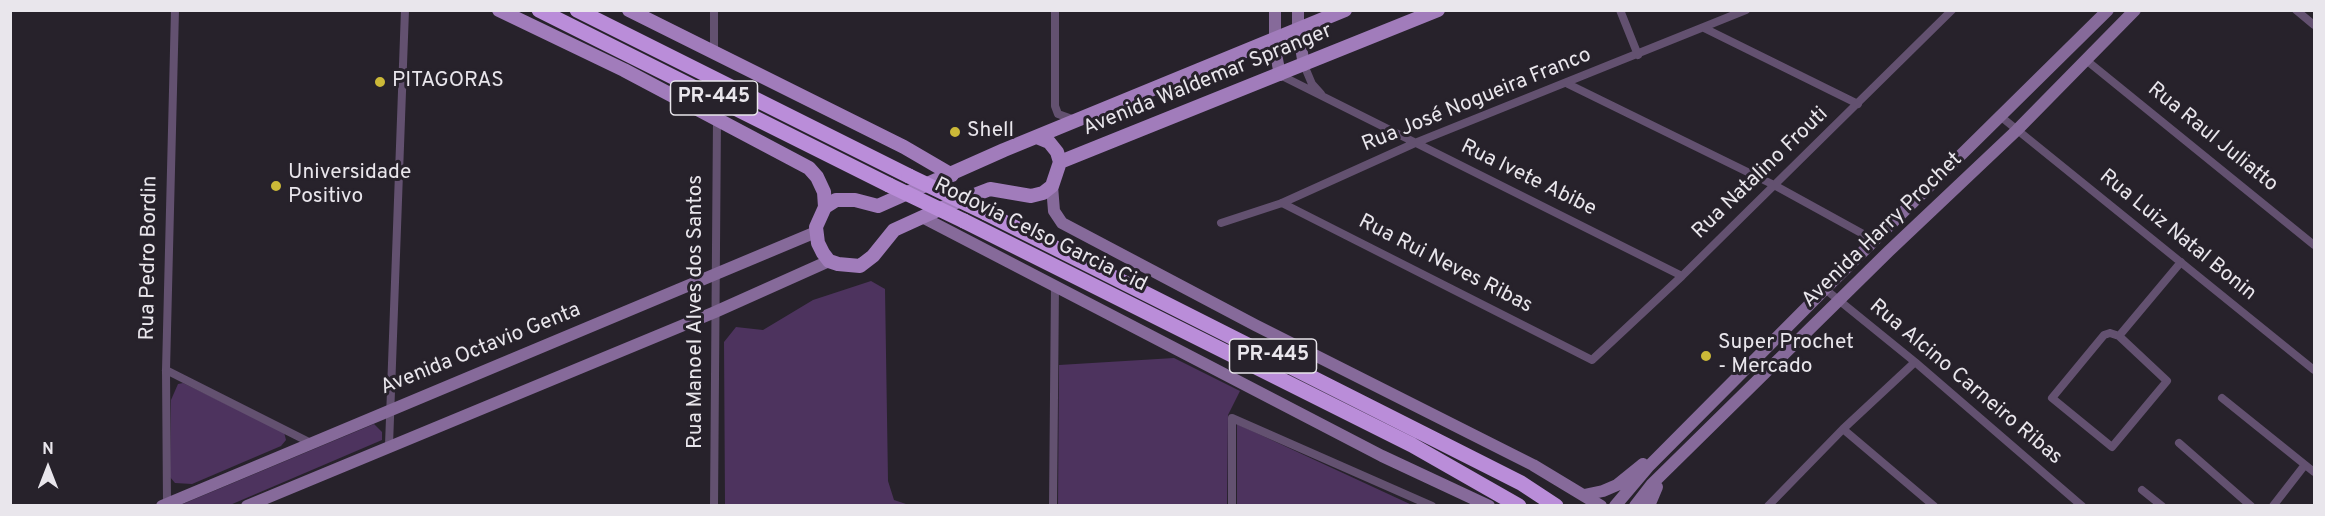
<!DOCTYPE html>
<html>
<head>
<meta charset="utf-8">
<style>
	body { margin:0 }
	#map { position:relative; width:2325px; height:516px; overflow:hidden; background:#27222b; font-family:Overpass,sans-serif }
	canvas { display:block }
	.frame { position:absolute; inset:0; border:12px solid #e9e6ec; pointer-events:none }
	.north { position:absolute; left:18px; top:438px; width:60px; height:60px; -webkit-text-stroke:4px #27222b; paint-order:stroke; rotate:0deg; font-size:16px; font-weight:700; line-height:24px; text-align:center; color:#e9e6ec }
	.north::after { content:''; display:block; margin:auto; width:21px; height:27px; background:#e9e6ec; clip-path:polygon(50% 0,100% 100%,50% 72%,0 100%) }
</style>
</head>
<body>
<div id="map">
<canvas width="2325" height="516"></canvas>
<div class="frame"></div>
<div class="north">N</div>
</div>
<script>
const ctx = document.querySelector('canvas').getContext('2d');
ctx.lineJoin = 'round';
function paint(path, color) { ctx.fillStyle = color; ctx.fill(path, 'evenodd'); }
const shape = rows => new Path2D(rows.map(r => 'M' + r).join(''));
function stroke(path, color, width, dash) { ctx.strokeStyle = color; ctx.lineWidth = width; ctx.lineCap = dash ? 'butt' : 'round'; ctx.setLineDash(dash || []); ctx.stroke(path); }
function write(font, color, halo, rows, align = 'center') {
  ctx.font = font + ' Overpass,sans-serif'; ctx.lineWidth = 6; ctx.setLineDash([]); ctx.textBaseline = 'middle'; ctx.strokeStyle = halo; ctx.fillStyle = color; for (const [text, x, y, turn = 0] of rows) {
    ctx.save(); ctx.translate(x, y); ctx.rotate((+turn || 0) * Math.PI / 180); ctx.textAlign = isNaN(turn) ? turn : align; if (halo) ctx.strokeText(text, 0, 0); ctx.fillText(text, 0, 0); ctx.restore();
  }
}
paint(shape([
	[871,281,885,289,888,481,894,500,909,505,725,505,724,342,736,327,763,330,813,300],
	[1174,358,1240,391,1228,415,1227,505,1058,505,1059,365],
	[183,383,284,432,286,440,281,446,192,484,175,483,170,477,171,400,178,384],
	[374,424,382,432,382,440,230,505,178,506],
	[1237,424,1412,505,1237,506]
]), '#4d335e');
stroke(shape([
	[1055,10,1055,106,1058,114,1075,120],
	[1620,10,1638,55],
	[2296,10,2314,25],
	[1704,28,1858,104],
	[714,52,714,10],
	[2086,60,2314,245],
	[1304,65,1312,84,1321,94],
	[1280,75,1682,276],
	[1568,84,1774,185,1874,240],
	[2000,116,2314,370],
	[1282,203,1592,360,1682,276,1952,10],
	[1221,223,1282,203,1415,143,1746,10],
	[1825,289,1915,362,2082,506],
	[2110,333,2119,336,2167,381,2112,447,2052,398,2104,335,2110,333],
	[2119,336,2181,262],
	[166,370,311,443],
	[2222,398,2314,472],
	[1843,429,1934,506],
	[2179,443,2251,506],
	[389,445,405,10],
	[2142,490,2162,506],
	[167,503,166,370,175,10],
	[714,506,717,118],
	[1053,506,1055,286],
	[1232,506,1232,418,1432,506],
	[1768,506,1843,429,1915,362],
	[2273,506,2304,466]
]), '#635170', 8);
stroke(shape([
	[1275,10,1275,49,1280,75],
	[1298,10,1298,30,1304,65],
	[1052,186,1054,211,1062,223,1255,325,1533,465,1601,506],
	[922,217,1382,456,1489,506],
	[1584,495,1603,491,1617,485,1643,464],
	[162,506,816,232],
	[247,506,715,312,829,261],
	[1615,506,1648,467,1825,289,2108,10],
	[1635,506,1652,484,1889,251,2017,130,2135,10],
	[1649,506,1657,487]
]), '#866a9a', 12);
stroke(shape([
	[499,10,624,70,809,168,817,177,824,192,825,207],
	[629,10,904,147,952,175],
	[1037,137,1049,142,1057,152,1060,162,1052,186,1043,193,1031,196,990,189,951,204,894,230,873,256,860,266,838,264,829,261,823,253,818,243,816,227,825,207,836,200,855,200,878,206,1004,150,1345,10],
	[1060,162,1438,10]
]), '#a17cbb', 14);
stroke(shape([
	[539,10,889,185],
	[577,10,909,176],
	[986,213,1521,483,1556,506],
	[964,221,1412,445,1519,506]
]), '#ba8dd9', 15);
stroke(shape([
	[909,176,986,213],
	[889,185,964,221]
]), '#ba8dd9', 15);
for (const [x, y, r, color] of [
	[380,82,6,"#ccb938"],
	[955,132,6,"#ccb938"],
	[276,186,6,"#ccb938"],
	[1706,356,6,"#ccb938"]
]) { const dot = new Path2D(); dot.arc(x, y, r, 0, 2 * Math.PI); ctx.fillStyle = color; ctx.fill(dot); stroke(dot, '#27222b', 2); }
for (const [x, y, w] of [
	[714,98,87],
	[1273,356,87]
]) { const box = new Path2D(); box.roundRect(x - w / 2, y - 17, w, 34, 4.5); ctx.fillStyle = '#27222b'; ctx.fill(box); stroke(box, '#e9e6ec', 1.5); }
write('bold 20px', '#e9e6ec', null, [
	["PR-445",714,98],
	["PR-445",1273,356]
]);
write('21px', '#e9e6ec', '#27222b', [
	["Avenida Waldemar Spranger",1208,81,-22],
	["Rua José Nogueira Franco",1477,101,-22],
	["Rua Raul Juliatto",2212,138,39],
	["Rua Natalino Frouti",1761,174,-44],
	["Rua Ivete Abibe",1528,179,26],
	["Avenida Harry Prochet",1883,231,-44],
	["Rodovia Celso Garcia Cid",1040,236,26],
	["Rua Luiz Natal Bonin",2177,236,39],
	["Rua Pedro Bordin",150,258,-89],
	["Rua Rui Neves Ribas",1445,265,27],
	["Rua Manoel Alves dos Santos",697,312,-90],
	["Avenida Octavio Genta",481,350,-22],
	["Rua Alcino Carneiro Ribas",1965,383,40]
]);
write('21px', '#e9e6ec', '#27222b', [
	["PITAGORAS",392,82],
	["Shell",967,132],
	["Universidade",288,174],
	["Positivo",288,198],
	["Super Prochet",1718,344],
	["- Mercado",1718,368]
], 'left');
</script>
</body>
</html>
